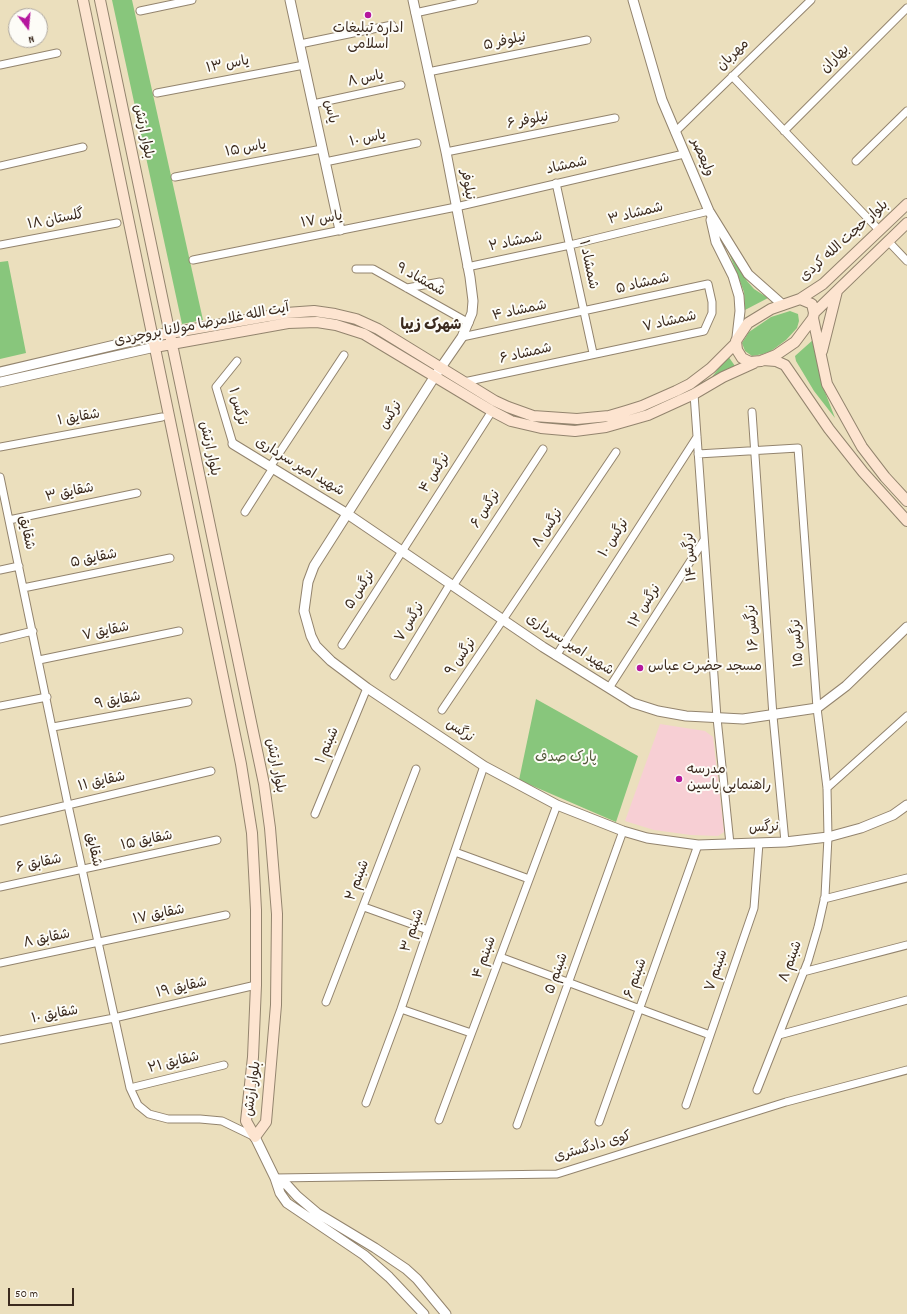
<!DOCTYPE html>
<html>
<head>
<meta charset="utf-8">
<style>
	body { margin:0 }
	#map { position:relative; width:907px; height:1314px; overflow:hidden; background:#ebdfbd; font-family:Dekko,sans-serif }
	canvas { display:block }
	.north { position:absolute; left:8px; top:8px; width:40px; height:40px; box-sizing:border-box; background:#fdfcf7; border:1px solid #afa8a0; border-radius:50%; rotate:164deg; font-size:11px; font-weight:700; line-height:16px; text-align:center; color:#3b2a1e }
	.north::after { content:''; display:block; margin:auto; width:14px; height:18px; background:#b5179e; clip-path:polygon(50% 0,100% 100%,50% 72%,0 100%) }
	.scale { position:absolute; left:8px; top:1288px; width:66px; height:18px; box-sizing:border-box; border:2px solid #3b2a1e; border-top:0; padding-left:5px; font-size:12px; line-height:14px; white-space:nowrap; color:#3b2a1e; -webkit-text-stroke:3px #fdfcf7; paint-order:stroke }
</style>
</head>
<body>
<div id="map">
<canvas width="907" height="1314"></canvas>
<div class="north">N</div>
<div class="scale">50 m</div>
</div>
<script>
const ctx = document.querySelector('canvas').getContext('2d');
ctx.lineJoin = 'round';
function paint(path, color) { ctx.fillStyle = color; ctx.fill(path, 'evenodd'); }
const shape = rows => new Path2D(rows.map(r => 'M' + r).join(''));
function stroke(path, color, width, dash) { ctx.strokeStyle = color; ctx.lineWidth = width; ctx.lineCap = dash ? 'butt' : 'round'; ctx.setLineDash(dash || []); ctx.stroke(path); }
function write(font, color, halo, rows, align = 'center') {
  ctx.font = font + ' Dekko,"Playpen Sans Arabic",sans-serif'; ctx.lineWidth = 4; ctx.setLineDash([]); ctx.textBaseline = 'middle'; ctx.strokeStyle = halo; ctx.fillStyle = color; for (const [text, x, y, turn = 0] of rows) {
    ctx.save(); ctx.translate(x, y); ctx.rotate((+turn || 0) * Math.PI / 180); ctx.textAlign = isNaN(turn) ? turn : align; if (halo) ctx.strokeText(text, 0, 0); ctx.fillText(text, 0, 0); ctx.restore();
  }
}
paint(shape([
	[660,724,705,731,713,737,724,832,718,836,691,835,654,830,625,821]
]), '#f7cfd4');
paint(shape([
	[112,0,132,0,203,320,182,324],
	[726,245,747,281,754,289,768,298,745,310,744,292],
	[8,261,26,353,0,359,0,262],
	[790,311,798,314,799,321,797,328,786,340,771,351,763,354,752,356,745,351,742,343,749,332,771,317],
	[814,339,822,384,835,418,814,391,796,361,795,356],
	[728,356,735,366,712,377],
	[536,699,638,756,616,822,519,780]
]), '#88c67c');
const minor = shape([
	[140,11,192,0],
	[415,13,474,0],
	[300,44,392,25],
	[0,65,57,53],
	[428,72,587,40],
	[732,76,880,231],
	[157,93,304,65],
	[313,104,401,85],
	[784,131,907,8],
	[675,132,811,0],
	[446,152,615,118],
	[856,161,907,111],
	[325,162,417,143],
	[0,166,83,147],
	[175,177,322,149],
	[556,183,593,353],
	[888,241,907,261],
	[0,245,117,223],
	[193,260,456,207,684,154],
	[467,267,570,245,709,211],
	[356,269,373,269,469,323],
	[407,288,440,282],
	[462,337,708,284,712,302,712,313,704,331,464,382],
	[694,394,717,718,730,844],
	[752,412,773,716,785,842],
	[233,444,216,387,237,361],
	[0,447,162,417],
	[698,454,798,448,817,708,827,788,828,837,825,896,818,927,808,961,757,1090],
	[270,467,344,355],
	[0,477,68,805,130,1088,138,1105,149,1114,168,1119,200,1119,222,1121,255,1137],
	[245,512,273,468],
	[9,520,137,493],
	[0,570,19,566],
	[453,586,543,449],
	[23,588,170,558],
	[0,639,33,631],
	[342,645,492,411],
	[556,656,697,437],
	[39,660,179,631],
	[394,676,450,584],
	[609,688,704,540],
	[0,706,47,697],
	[442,710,616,452],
	[53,727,188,702],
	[827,788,907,716],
	[315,814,367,688],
	[0,821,211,771],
	[455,852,529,879],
	[0,887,217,840],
	[824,899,907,878],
	[364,907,428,930],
	[500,957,710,1035],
	[0,963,226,915],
	[803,972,907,945],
	[326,1002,416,769],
	[401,1009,471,1033],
	[779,1035,907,1000],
	[0,1040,114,1018,256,985],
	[130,1088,224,1065],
	[366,1103,401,1009,484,766],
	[686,1105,754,908,759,843],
	[439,1120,557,805],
	[599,1122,698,845],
	[517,1125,623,831],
	[275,1178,557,1174,786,1102,907,1070]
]);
const tertiary = shape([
	[290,0,340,230],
	[413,0,446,152,470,277,473,301,472,313,462,337,435,376,314,566,308,582,304,611,311,636,316,646,331,661,367,688,484,766,557,805,623,831,647,838,698,845,785,842,828,837,861,828,893,815,907,805],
	[633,0,662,100,709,211,748,274,783,305],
	[711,220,716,242,733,276,739,296,740,311,737,337],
	[0,372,153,336],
	[0,382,155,347],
	[233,444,346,513,543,647,633,703,658,711,686,716,743,719,817,708,846,686,907,627],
	[255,1137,275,1178,280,1193,287,1203,364,1255,389,1277,424,1314],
	[275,1178,287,1185,297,1196,317,1213,375,1248,406,1269,417,1279,446,1314]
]);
const secondary = shape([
	[83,0,241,764,252,833,256,910,256,985,253,1057,246,1121,255,1137,266,1122,276,1005,277,914,270,828,264,784,100,0],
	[800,299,812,304,814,313,813,318,795,342,776,355,761,361,750,362,742,358,737,350,736,341,748,323,771,309,800,299],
	[800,299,823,284,907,204],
	[814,313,907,223],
	[813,318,827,384,862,447,885,477,907,501],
	[153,336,286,313,314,311,335,314,356,319,378,329,495,401,508,407,533,416,577,419,609,416,626,411,642,406,676,391,690,384,711,368,736,343],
	[155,347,288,323,317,322,336,325,364,334,492,411,511,421,541,428,575,431,606,427,648,415,694,394,723,377,754,363],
	[822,351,837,291],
	[763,360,776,361,785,365,829,429,863,472,907,521]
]);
stroke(minor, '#93846e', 9);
stroke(tertiary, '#93846e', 11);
stroke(secondary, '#93846e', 12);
stroke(minor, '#fff', 7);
stroke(tertiary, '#fff', 9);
stroke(secondary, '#fde4d0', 10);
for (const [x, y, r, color] of [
	[368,15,4,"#b5179e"],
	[640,668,4,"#b5179e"],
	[679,779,4,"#b5179e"]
]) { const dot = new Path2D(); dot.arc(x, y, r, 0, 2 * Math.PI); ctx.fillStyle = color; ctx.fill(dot); stroke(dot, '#fdfcf7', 1.5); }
write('14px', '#3b2a1e', '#fdfcf7', [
	["اداره تبلیغات",368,30,"center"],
	["اسلامی",368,46,"center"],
	["مسجد حضرت عباس",648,668],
	["مدرسه",687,771],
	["راهنمایی یاسین",687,787]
], 'left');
write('14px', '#3b2a1e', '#fdfcf7', [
	["نیلوفر ۵",505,43,-12],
	["مهربان",734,56,-44],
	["بهاران",836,60,-45],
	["یاس ۱۳",228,66,-11],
	["یاس ۸",366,80,-12],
	["یاس",329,112,78],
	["نیلوفر ۶",528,122,-11],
	["بلوار ارتش",142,132,78],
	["یاس ۱۰",368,140,-12],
	["یاس ۱۵",246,150,-11],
	["ولیعصر",701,158,67],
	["شمشاد",567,167,-13],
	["نیلوفر",466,185,80],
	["شمشاد ۳",636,215,-14],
	["گلستان ۱۸",56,221,-11],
	["یاس ۱۷",322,221,-11],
	["بلوار حجت الله کردی",845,242,-42],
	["شمشاد ۲",516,243,-12],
	["شمشاد ۱",587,265,78],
	["شمشاد ۹",420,281,29],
	["شمشاد ۵",643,285,-13],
	["شمشاد ۴",520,312,-12],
	["شمشاد ۷",670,323,-13],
	["آیت الله غلامرضا مولانا بروجردی",202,326,-11],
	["شمشاد ۶",526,355,-13],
	["نرگس ۱",236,407,75],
	["نرگس",392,416,-57],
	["شقایق ۱",79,419,-10],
	["بلوار ارتش",208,449,78],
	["شهید امیر سرداری",299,468,31],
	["نرگس ۴",436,474,-57],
	["شقایق ۳",70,494,-12],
	["نرگس ۶",487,510,-57],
	["نرگس ۸",549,529,-56],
	["شقایق",25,533,78],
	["نرگس ۱۰",615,539,-57],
	["نرگس ۱۴",692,557,-94],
	["شقایق ۵",94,560,-12],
	["نرگس ۵",361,591,-57],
	["نرگس ۱۲",646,607,-58],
	["نرگس ۷",411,623,-59],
	["نرگس ۱۶",754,628,-94],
	["شقایق ۷",106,633,-12],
	["نرگس ۱۵",799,643,-94],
	["شهید امیر سرداری",569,646,33],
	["نرگس ۹",462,658,-55],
	["شقایق ۹",118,702,-11],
	["نرگس",459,732,34],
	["شبنم ۱",329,746,-67],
	["بلوار ارتش",274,766,79],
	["شقایق ۱۱",102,783,-13],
	["نرگس",764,829,-2],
	["شقایق ۱۵",147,842,-12],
	["شقایق",92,850,77],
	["شقابق ۶",39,865,-12],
	["شبنم ۲",359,881,-69],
	["شقایق ۱۷",159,916,-12],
	["شبنم ۳",414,931,-71],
	["شقابق ۸",47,940,-12],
	["شبنم ۴",486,958,-70],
	["شبنم ۸",792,962,-70],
	["شبنم ۷",718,971,-71],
	["شبنم ۵",558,974,-70],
	["شبنم ۶",637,979,-70],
	["شقایق ۱۹",182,989,-13],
	["شقایق ۱۰",55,1016,-11],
	["شقایق ۲۱",174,1064,-14],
	["بلوار ارتش",254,1089,-82],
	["کوی دادگستری",593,1148,-16]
]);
write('14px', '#52593a', '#fdfcf7', [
	["پارک صدف",566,759]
]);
write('bold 15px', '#3b2a1e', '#fdfcf7', [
	["شهرک زیبا",431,327]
]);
</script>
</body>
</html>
